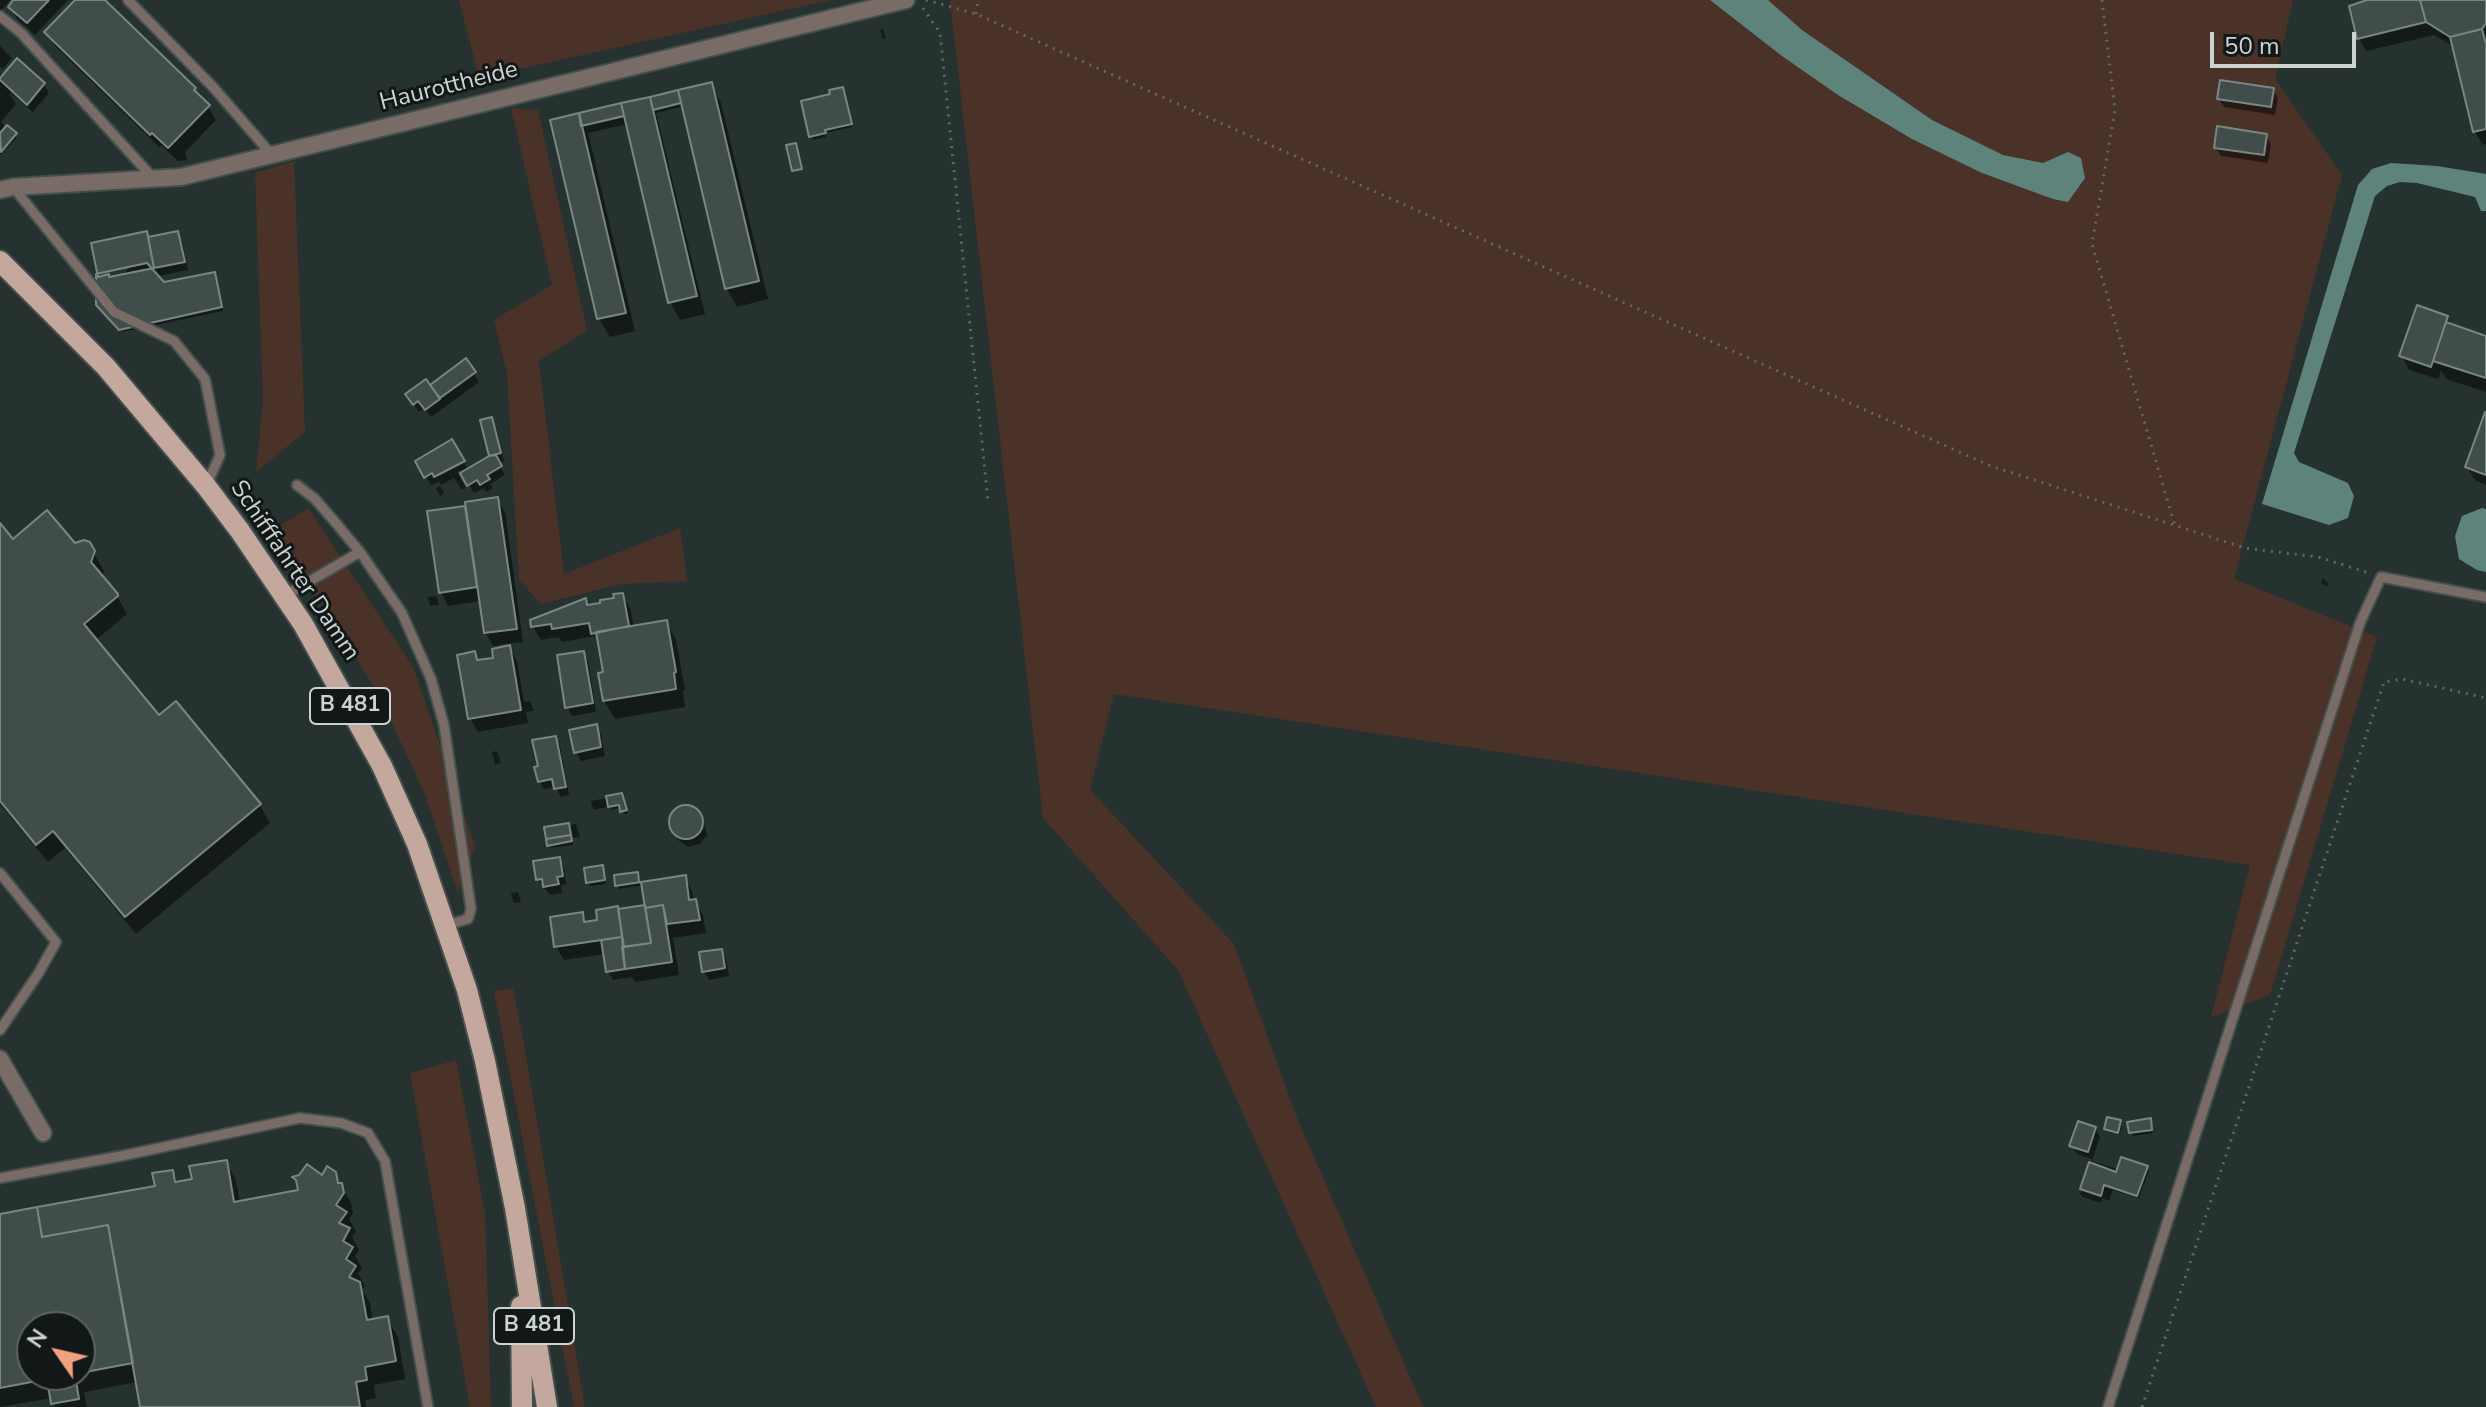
<!DOCTYPE html>
<html>
<head>
<meta charset="utf-8">
<style>
	body { margin:0 }
	#map { position:relative; width:2486px; height:1407px; overflow:hidden; background:#25322f; font-family:"Nunito Sans",sans-serif }
	canvas { display:block }
	.north { position:absolute; left:16px; top:1311px; width:80px; height:80px; box-sizing:border-box; background:#121817; border:2px solid #5c6362; border-radius:50%; rotate:304deg; font-size:22px; font-weight:700; line-height:32px; text-align:center; color:#ccd4d2 }
	.north::after { content:''; display:block; margin:auto; width:28px; height:36px; background:#f2a17e; clip-path:polygon(50% 0,100% 100%,50% 72%,0 100%) }
	.scale { position:absolute; left:2210px; top:32px; width:146px; height:36px; box-sizing:border-box; border:4px solid #ccd4d2; border-top:0; padding-left:10px; font-size:24px; line-height:28px; white-space:nowrap; color:#ccd4d2; -webkit-text-stroke:6px #121817; paint-order:stroke }
</style>
</head>
<body>
<div id="map">
<canvas width="2486" height="1407"></canvas>
<div class="north">N</div>
<div class="scale">50 m</div>
</div>
<script>
const ctx = document.querySelector('canvas').getContext('2d');
ctx.lineJoin = 'round';
function paint(path, color) { ctx.fillStyle = color; ctx.fill(path, 'evenodd'); }
const shape = rows => new Path2D(rows.map(r => 'M' + r).join(''));
function stroke(path, color, width, dash) { ctx.strokeStyle = color; ctx.lineWidth = width; ctx.lineCap = dash ? 'butt' : 'round'; ctx.setLineDash(dash || []); ctx.stroke(path); }
function write(font, color, halo, rows, align = 'center') {
  ctx.font = font + ' "Nunito Sans",sans-serif'; ctx.lineWidth = 6; ctx.setLineDash([]); ctx.textBaseline = 'middle'; ctx.strokeStyle = halo; ctx.fillStyle = color; for (const [text, x, y, turn = 0] of rows) {
    ctx.save(); ctx.translate(x, y); ctx.rotate((+turn || 0) * Math.PI / 180); ctx.textAlign = isNaN(turn) ? turn : align; if (halo) ctx.strokeText(text, 0, 0); ctx.fillText(text, 0, 0); ctx.restore();
  }
}
paint(shape([
	[459,0,831,0,479,78],
	[950,0,2293,0,2275,79,2342,175,2234,579,2377,637,2270,995,2211,1017,2250,865,1114,694,1090,790,1234,944,1297,1118,1423,1407,1376,1407,1178,970,1043,818],
	[511,108,538,110,587,330,539,361,564,574,680,528,687,581,622,584,541,604,519,580,507,373,494,320,552,285],
	[294,161,305,432,256,472,263,400,255,173],
	[308,508,413,667,475,846,458,893,425,794,378,693,323,605,269,533],
	[513,988,525,1051,585,1407,574,1407,494,991],
	[456,1060,485,1213,491,1407,470,1407,410,1073]
]), '#4a3229');
paint(shape([
	[1710,0,1768,0,1802,30,1932,120,2003,155,2043,163,2068,152,2081,158,2085,178,2068,202,2053,199,1982,173,1912,139,1838,95,1782,56],
	[2391,163,2437,166,2486,174,2486,211,2481,211,2475,197,2417,183,2400,182,2387,186,2375,196,2294,453,2299,462,2348,483,2354,496,2348,518,2329,525,2262,504,2358,185,2372,169],
	[2482,508,2486,509,2486,572,2477,570,2459,559,2455,536,2462,516]
]), '#5e837b');
paint(shape([
	[0,0,10,0,1,11,0,10],
	[13,0,68,0,35,35,18,20,10,7,14,2],
	[78,0,102,0,194,89,208,107,216,120,185,152,187,160,178,161,161,145,159,147,55,46,47,32],
	[2383,0,2486,0,2486,144,2483,145,2475,132,2454,47,2434,35,2366,51,2359,38],
	[883,29,886,38,883,39,880,30],
	[0,46,12,58,3,69,0,67],
	[17,61,44,85,49,93,33,112,9,92,16,104,1,122,17,138,0,155,0,73,3,78],
	[711,85,721,103,768,299,737,307,727,289,684,106,656,113,705,314,680,320,670,302,628,124,588,133,635,331,610,337,599,319,553,121,620,106,625,113,677,92,682,100],
	[633,111,634,115,583,127,583,123],
	[2273,90,2278,98,2275,115,2224,107,2219,99],
	[844,93,852,127,825,133,826,137,813,140,804,102],
	[2266,136,2271,144,2268,163,2221,156,2216,148],
	[177,233,182,242,188,270,159,276,160,281,164,285,216,277,223,311,122,332,100,309,149,239],
	[2447,318,2452,326,2486,338,2486,392,2446,379,2441,370,2438,379,2409,370,2402,356],
	[466,361,479,382,431,417,424,408,419,412,413,403],
	[2486,416,2486,485,2475,480,2467,467],
	[491,420,496,428,504,462,498,463,505,475,490,484,493,488,486,492,484,488,474,493,461,470,457,472,466,488,462,490,454,478,441,485,439,481,431,485,417,462,452,442,468,470,491,457,483,421],
	[440,486,444,493,440,496,436,488],
	[497,499,505,512,523,642,507,644,517,661,524,702,530,701,534,711,526,712,528,723,478,732,470,718,474,654,479,662,496,659,507,648,506,644,493,646,486,633,481,601,448,606,441,592,429,513,467,508],
	[0,526,13,541,88,544,104,571,102,578,117,596,127,614,95,641,159,718,260,805,270,823,136,934,65,848,48,862,0,804],
	[2322,578,2328,583,2327,587,2321,583],
	[622,595,630,608,634,628,666,622,676,640,685,690,683,691,685,707,615,719,604,701,600,674,605,673,600,645,595,636,562,642,559,637,541,640,533,627,585,600,589,607,616,600],
	[436,596,439,605,430,606,428,597],
	[583,653,588,661,596,712,572,716,567,707],
	[596,727,601,735,605,756,581,761,576,752],
	[555,738,560,746,569,795,561,797,555,787,544,789,539,781],
	[497,751,501,763,495,764,492,752],
	[621,795,628,814,624,814,621,808,612,810,610,806,594,810,592,806,591,801],
	[689,807,699,814,704,823,707,835,700,844,688,847,678,840,673,830,671,818,678,809],
	[576,824,580,837,572,838,573,845,551,848,547,828],
	[559,859,564,868,566,884,561,885,562,893,550,895,538,880],
	[604,871,606,884,590,886,588,883],
	[685,877,692,891,694,901,703,915,706,933,673,938,679,975,635,982,632,977,613,980,608,971,605,954,564,960,556,947,552,918,582,914,587,924,600,922,618,911,648,914,644,885,619,889,617,885,638,878,639,884],
	[518,892,521,902,514,903,511,893],
	[721,951,726,959,729,976,709,980,704,971],
	[2150,1120,2153,1133,2133,1136,2131,1132],
	[2120,1122,2122,1126,2119,1135,2108,1132,2106,1129],
	[2095,1128,2100,1137,2092,1161,2119,1170,2146,1168,2149,1171,2139,1198,2113,1190,2109,1201,2102,1198,2101,1203,2083,1197,2080,1194,2092,1159,2077,1154,2072,1146],
	[226,1162,236,1180,240,1203,300,1192,294,1178,322,1178,334,1174,351,1203,353,1213,349,1219,356,1232,352,1237,359,1250,355,1256,362,1268,358,1273,365,1286,362,1290,370,1303,373,1321,387,1319,398,1337,405,1379,374,1385,376,1398,365,1400,366,1407,142,1407,138,1382,84,1392,87,1407,55,1407,52,1398,0,1407,0,1216,157,1187,172,1172,179,1184,194,1181],
	[32,1327,80,1327,80,1375,32,1375]
]), '#0007');
const building = shape([
	[13,0,49,0,27,23,8,7,13,0],
	[75,0,105,0,196,88,194,90,210,105,168,148,152,133,150,135,44,32,75,0],
	[2367,0,2420,0,2426,22,2357,39,2349,6,2367,0],
	[2420,0,2486,0,2486,23,2482,29,2450,37,2426,22,2420,0],
	[2482,29,2486,44,2486,129,2473,132,2450,37,2482,29],
	[17,58,45,83,27,105,0,80,0,78,17,58],
	[2220,80,2274,88,2271,107,2217,99,2220,80],
	[712,82,759,281,725,289,678,90,712,82],
	[843,87,852,124,825,130,826,133,809,137,801,101,830,94,829,90,843,87],
	[678,90,681,103,653,110,650,97,678,90],
	[650,97,697,296,668,303,621,103,650,97],
	[621,103,624,116,581,126,579,113,621,103],
	[579,113,626,313,597,319,550,120,579,113],
	[7,125,17,133,1,152,0,133,7,125],
	[2217,126,2267,134,2264,155,2214,148,2217,126],
	[796,143,802,169,792,171,786,145,796,143],
	[147,231,154,268,109,277,109,274,98,277,91,243,147,231],
	[178,231,185,262,154,268,148,237,178,231],
	[147,263,164,282,215,272,222,307,119,330,96,305,96,274,147,263],
	[2417,305,2448,316,2431,367,2399,356,2417,305],
	[2446,322,2486,336,2486,378,2433,361,2446,322],
	[466,358,476,372,440,398,430,385,466,358],
	[426,379,440,399,425,410,418,401,413,405,405,394,426,379],
	[2485,412,2486,412,2486,475,2465,467,2485,412],
	[492,417,501,453,489,456,480,420,492,417],
	[452,439,465,461,434,477,432,473,424,478,415,461,452,439],
	[496,455,502,466,487,475,490,479,480,485,477,480,467,486,460,473,489,456,496,455],
	[498,497,517,629,484,633,465,502,498,497],
	[465,506,477,587,439,593,427,511,465,506],
	[47,510,75,543,84,540,90,542,95,551,91,562,118,594,118,596,84,624,159,715,176,701,261,804,125,917,53,831,36,845,0,801,0,523,13,539,47,510],
	[623,593,629,626,591,634,589,623,552,629,551,624,531,627,530,620,586,598,587,605,600,603,600,600,614,598,613,594,623,593],
	[667,620,676,672,674,673,676,689,603,701,598,673,603,672,596,632,667,620],
	[510,645,521,710,468,719,457,655,475,651,477,660,493,658,492,649,510,645],
	[584,651,593,703,565,708,557,655,584,651],
	[597,724,601,747,574,753,569,730,597,724],
	[556,736,566,787,554,789,552,779,538,782,534,767,538,766,532,740,556,736],
	[622,793,627,810,620,812,619,805,608,807,606,796,622,793],
	'669 822a17 17 0 1 1 34 0a17 17 0 1 1-34 0Z',
	[569,823,571,835,546,839,544,827,569,823],
	[571,835,572,841,547,846,546,839,571,835],
	[560,857,563,876,557,877,559,884,543,887,542,879,536,880,533,861,560,857],
	[603,865,605,880,586,883,584,868,603,865],
	[638,872,639,882,641,882,615,886,614,875,638,872],
	[686,875,689,900,696,899,700,920,667,924,663,905,645,908,641,882,686,875],
	[645,905,651,943,624,947,618,909,645,905],
	[663,905,672,962,625,969,622,947,651,943,645,908,663,905],
	[618,906,622,937,554,947,550,917,583,912,584,922,597,920,596,910,618,906],
	[622,937,625,969,606,972,601,940,622,937],
	[722,949,725,968,702,972,699,952,722,949],
	[2107,1117,2121,1120,2118,1133,2104,1129,2107,1117],
	[2151,1118,2152,1130,2129,1133,2127,1122,2151,1118],
	[2078,1121,2096,1127,2088,1152,2069,1146,2078,1121],
	[2121,1157,2148,1166,2137,1196,2104,1185,2101,1196,2080,1189,2089,1162,2116,1172,2121,1157],
	[227,1160,234,1202,298,1190,296,1180,292,1177,299,1175,307,1164,322,1175,327,1166,336,1172,338,1183,342,1183,344,1193,336,1205,347,1212,339,1223,350,1228,343,1241,353,1247,346,1259,356,1266,349,1277,360,1282,367,1320,388,1316,396,1361,365,1367,367,1380,356,1382,360,1407,140,1407,108,1225,42,1237,37,1207,155,1186,152,1173,173,1170,175,1182,192,1179,189,1166,227,1160],
	[37,1207,42,1237,108,1225,133,1363,80,1373,80,1327,32,1327,32,1375,75,1375,79,1399,51,1404,47,1379,0,1388,0,1214,37,1207]
]);
paint(building, '#404d4a');
stroke(building, '#798784', 2);
const lane = shape([
	[128,0,213,87,272,155],
	[0,16,21,33,153,178],
	[13,187,114,312,174,341,205,379,220,455,206,486],
	[297,485,315,499,335,522,360,552,402,613,431,679,444,725,471,909,468,919,446,925],
	[284,596,360,552],
	[0,873,56,942,38,974,0,1030],
	[0,1178,121,1156,300,1118,341,1123,368,1133,385,1161,428,1407],
	[2108,1407,2360,623,2381,577,2486,597]
]);
const street = shape([
	[0,190,13,187,181,177,906,0],
	[0,1059,43,1133]
]);
const primary = shape([
	[0,261,106,367,206,486,240,531,303,624,382,766,417,844,467,990,485,1061,515,1208,547,1407],
	[521,1306,522,1407]
]);
stroke(lane, '#434f4c', 13);
stroke(street, '#434f4c', 20);
stroke(primary, '#434f4c', 24);
stroke(shape([
	[926,0,976,14,1991,466,2245,548,2318,557,2369,573],
	[2102,0,2115,110,2092,244,2175,526],
	[923,8,940,33,988,501],
	[976,14,978,0],
	[2142,1407,2384,682,2402,679,2486,698]
]), '#5e6a67', 3, [2, 6]);
stroke(lane, '#796c66', 9);
stroke(street, '#796c66', 16);
stroke(primary, '#c4a89d', 20);
for (const [x, y, w] of [
	[350,706,80],
	[534,1326,80]
]) { const box = new Path2D(); box.roundRect(x - w / 2, y - 18, w, 36, 6); ctx.fillStyle = '#121817'; ctx.fill(box); stroke(box, '#ccd4d2', 2); }
write('bold 22px', '#ccd4d2', null, [
	["B 481",350,706],
	["B 481",534,1326]
]);
write('24px', '#ccd4d2', '#121817', [
	["Haurottheide",449,87,-14],
	["Schifffahrter Damm",294,571,56]
]);
</script>
</body>
</html>
